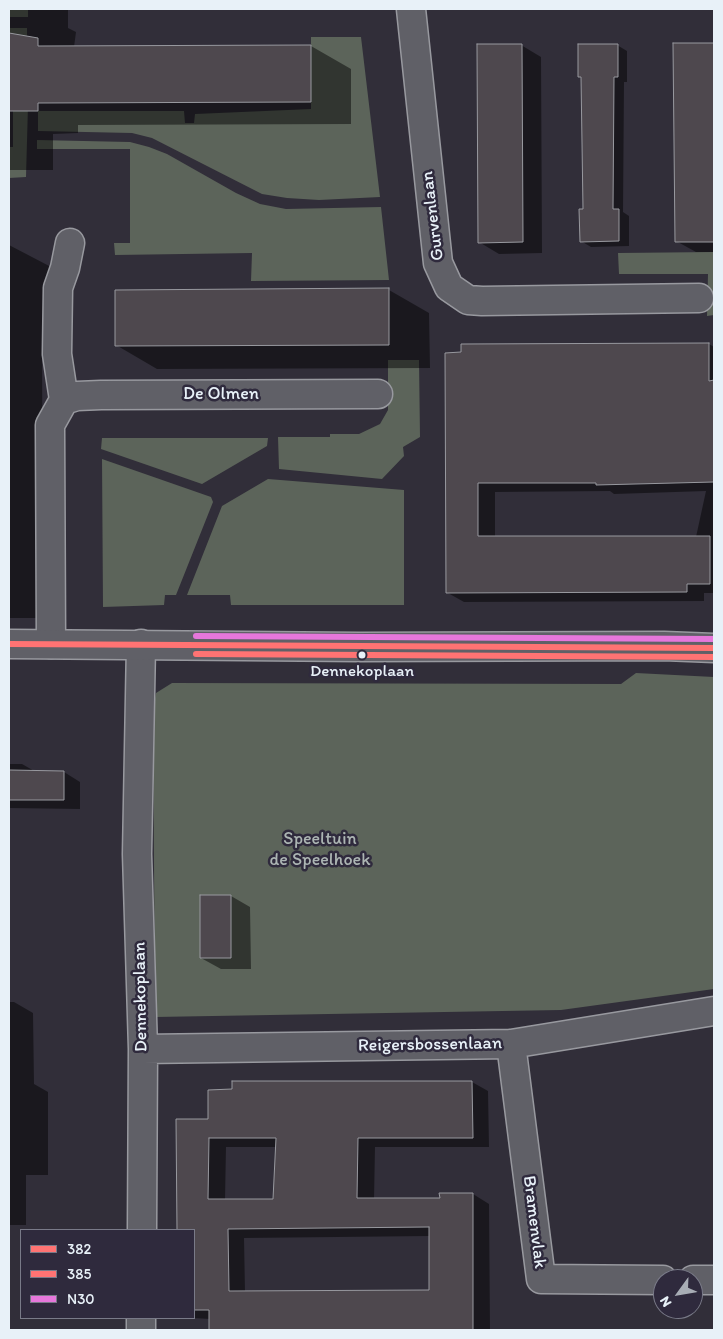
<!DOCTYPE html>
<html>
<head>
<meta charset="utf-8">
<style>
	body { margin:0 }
	#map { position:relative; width:723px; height:1339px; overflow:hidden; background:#312e39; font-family:Itim,sans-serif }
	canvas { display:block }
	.frame { position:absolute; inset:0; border:10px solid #e8f1f8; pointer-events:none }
	.legend { position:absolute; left:20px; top:1229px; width:175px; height:90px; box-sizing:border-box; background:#2f2a3d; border:1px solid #797a88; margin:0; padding:6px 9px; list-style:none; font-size:15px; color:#e8f1f8 }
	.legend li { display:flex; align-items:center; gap:10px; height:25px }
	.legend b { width:25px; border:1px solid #797a88 }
	.north { position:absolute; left:653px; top:1269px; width:50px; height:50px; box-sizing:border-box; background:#2f2a3d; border:1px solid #797a88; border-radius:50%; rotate:238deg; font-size:14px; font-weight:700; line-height:20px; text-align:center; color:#e8f1f8 }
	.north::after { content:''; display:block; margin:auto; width:18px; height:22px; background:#a8adb5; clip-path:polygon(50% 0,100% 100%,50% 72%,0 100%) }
</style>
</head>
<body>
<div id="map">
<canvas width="723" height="1339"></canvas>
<div class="frame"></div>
<ul class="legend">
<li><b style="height:6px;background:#ff7373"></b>382</li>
<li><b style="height:6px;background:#ff7373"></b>385</li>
<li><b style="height:6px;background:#e677db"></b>N30</li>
</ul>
<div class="north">N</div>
</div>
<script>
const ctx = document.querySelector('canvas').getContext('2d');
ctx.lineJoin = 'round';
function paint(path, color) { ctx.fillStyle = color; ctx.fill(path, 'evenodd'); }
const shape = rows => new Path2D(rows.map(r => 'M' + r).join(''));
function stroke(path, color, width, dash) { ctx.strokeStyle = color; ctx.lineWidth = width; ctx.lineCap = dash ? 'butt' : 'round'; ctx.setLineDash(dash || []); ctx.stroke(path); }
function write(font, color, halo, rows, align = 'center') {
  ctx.font = font + ' Itim,sans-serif'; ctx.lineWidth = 5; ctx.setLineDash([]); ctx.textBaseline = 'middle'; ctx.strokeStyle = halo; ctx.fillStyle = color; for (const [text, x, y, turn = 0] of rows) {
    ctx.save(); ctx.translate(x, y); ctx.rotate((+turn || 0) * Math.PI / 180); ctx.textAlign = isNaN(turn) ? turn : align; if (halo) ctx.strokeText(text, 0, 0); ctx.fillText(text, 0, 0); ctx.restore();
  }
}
paint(shape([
	[9,9,28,9,28,17,9,17],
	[9,28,27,28,27,37,9,37],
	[311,37,361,37,380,197,319,200,287,198,262,194,152,138,132,133,38,131,38,111,184,111,185,123,194,123,195,114,311,109],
	[13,106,28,106,26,177,9,178,9,147,13,147],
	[37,140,130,142,149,147,167,154,236,193,260,204,286,209,381,207,389,280,251,281,252,253,115,255,114,243,130,243,130,149,37,149],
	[714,252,714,315,707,316,708,274,619,274,618,253],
	[388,360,419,360,420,437,403,447,404,456,382,479,279,469,278,437,330,437,330,434,359,434,380,424,388,410],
	[102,438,268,438,267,446,202,484,101,449],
	[102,459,211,497,213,502,176,595,165,595,164,605,103,607],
	[268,479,404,490,404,605,231,605,230,595,187,595,222,506],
	[636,673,714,677,714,989,561,1010,155,1017,153,710,156,693,172,683,621,684]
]), '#5c645a');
paint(shape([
	[9,9,68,9,68,28,76,32,74,47,311,46,351,69,351,124,78,125,78,133,53,134,53,170,9,170],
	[674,44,714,44,714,252,696,252,676,241],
	[521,45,541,57,542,253,499,254,479,242],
	[617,45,627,51,627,82,624,82,623,212,629,216,629,246,591,247,581,241,585,210],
	[9,245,53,268,50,345,42,345,43,618,9,618],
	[389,290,429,313,430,368,157,369,116,345],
	[709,344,714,347,714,593,704,593,704,601,464,602,448,593,446,354],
	[610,491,614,494,706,491,696,537,495,536,495,492],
	[9,764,22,764,36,772,64,772,80,782,80,809,9,808],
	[231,896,250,907,251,969,221,969,201,958],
	[9,1002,14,1002,33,1013,34,1084,48,1092,48,1175,26,1175,26,1225,9,1225],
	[472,1082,488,1091,489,1147,375,1147,374,1200,441,1199,473,1194,489,1204,490,1330,210,1330,210,1319,193,1318,194,1230,178,1230,178,1120,210,1120],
	[226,1147,277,1147,275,1200,225,1200],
	[430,1236,430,1291,245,1292,244,1238]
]), '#0007');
const building = shape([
	[9,33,38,38,38,46,311,45,311,102,38,103,38,111,9,111,9,33],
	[673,43,714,43,714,242,675,242,673,43],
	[477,44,522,44,523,242,478,243,477,44],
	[578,44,618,44,618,77,614,77,613,209,619,209,619,241,580,242,579,209,583,209,581,77,578,77,578,44],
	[389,288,389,345,115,346,115,290,389,288],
	[709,343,709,381,714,380,714,482,596,485,596,483,478,483,478,536,710,536,710,584,687,584,687,592,446,593,445,353,461,352,461,344,709,343],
	[9,770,64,771,64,800,9,800,9,770],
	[200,895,231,895,231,958,200,958,200,895],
	[232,1081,472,1081,473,1138,358,1138,357,1198,440,1198,439,1193,473,1193,473,1330,209,1330,209,1310,194,1310,194,1230,177,1230,176,1119,208,1119,208,1090,232,1089,232,1081],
	[209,1138,276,1138,273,1199,208,1199,209,1138],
	[429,1227,429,1290,229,1291,228,1229,429,1227]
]);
paint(building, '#4e484e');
stroke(building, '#98999f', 1);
const minor = shape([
	[411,9,438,263,449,287,468,300,482,301,699,298],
	[64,400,57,354,58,288,65,268,70,243],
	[51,644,50,425,64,400,77,396,101,395,378,394],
	[141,644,137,854,143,1049,142,1230],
	[511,1044,541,1279,663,1280],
	[143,1049,511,1044,714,1011],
	[693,1280,714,1280],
	[141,1330,141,1318]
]);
const tertiary = shape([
	[9,644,360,647,664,646,714,648]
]);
stroke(minor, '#98999f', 31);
stroke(tertiary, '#98999f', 31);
stroke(minor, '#606067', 28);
stroke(tertiary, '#606067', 28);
stroke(shape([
	[9,644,714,648]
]), '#ff7373', 6);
stroke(shape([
	[196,654,714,657]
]), '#ff7373', 6);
stroke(shape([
	[196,636,714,639]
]), '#e677db', 6);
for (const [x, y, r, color] of [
	[362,655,4.5,"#e8f1f8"]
]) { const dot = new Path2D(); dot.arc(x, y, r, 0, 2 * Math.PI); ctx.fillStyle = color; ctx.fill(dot); stroke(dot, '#2f2a3d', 2); }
write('17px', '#e8f1f8', '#2f2a3d', [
	["Dennekoplaan",362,672]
]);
write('18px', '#e8f1f8', '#2f2a3d', [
	["Gurvenlaan",433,216,-97],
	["De Olmen",221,394],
	["Dennekoplaan",141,997,-91],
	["Reigersbossenlaan",430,1045,-1],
	["Bramenvlak",534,1222,83]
]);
write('18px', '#acb5b3', '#2f2a3d', [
	["Speeltuin",320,839],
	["de Speelhoek",320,860]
]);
</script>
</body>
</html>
